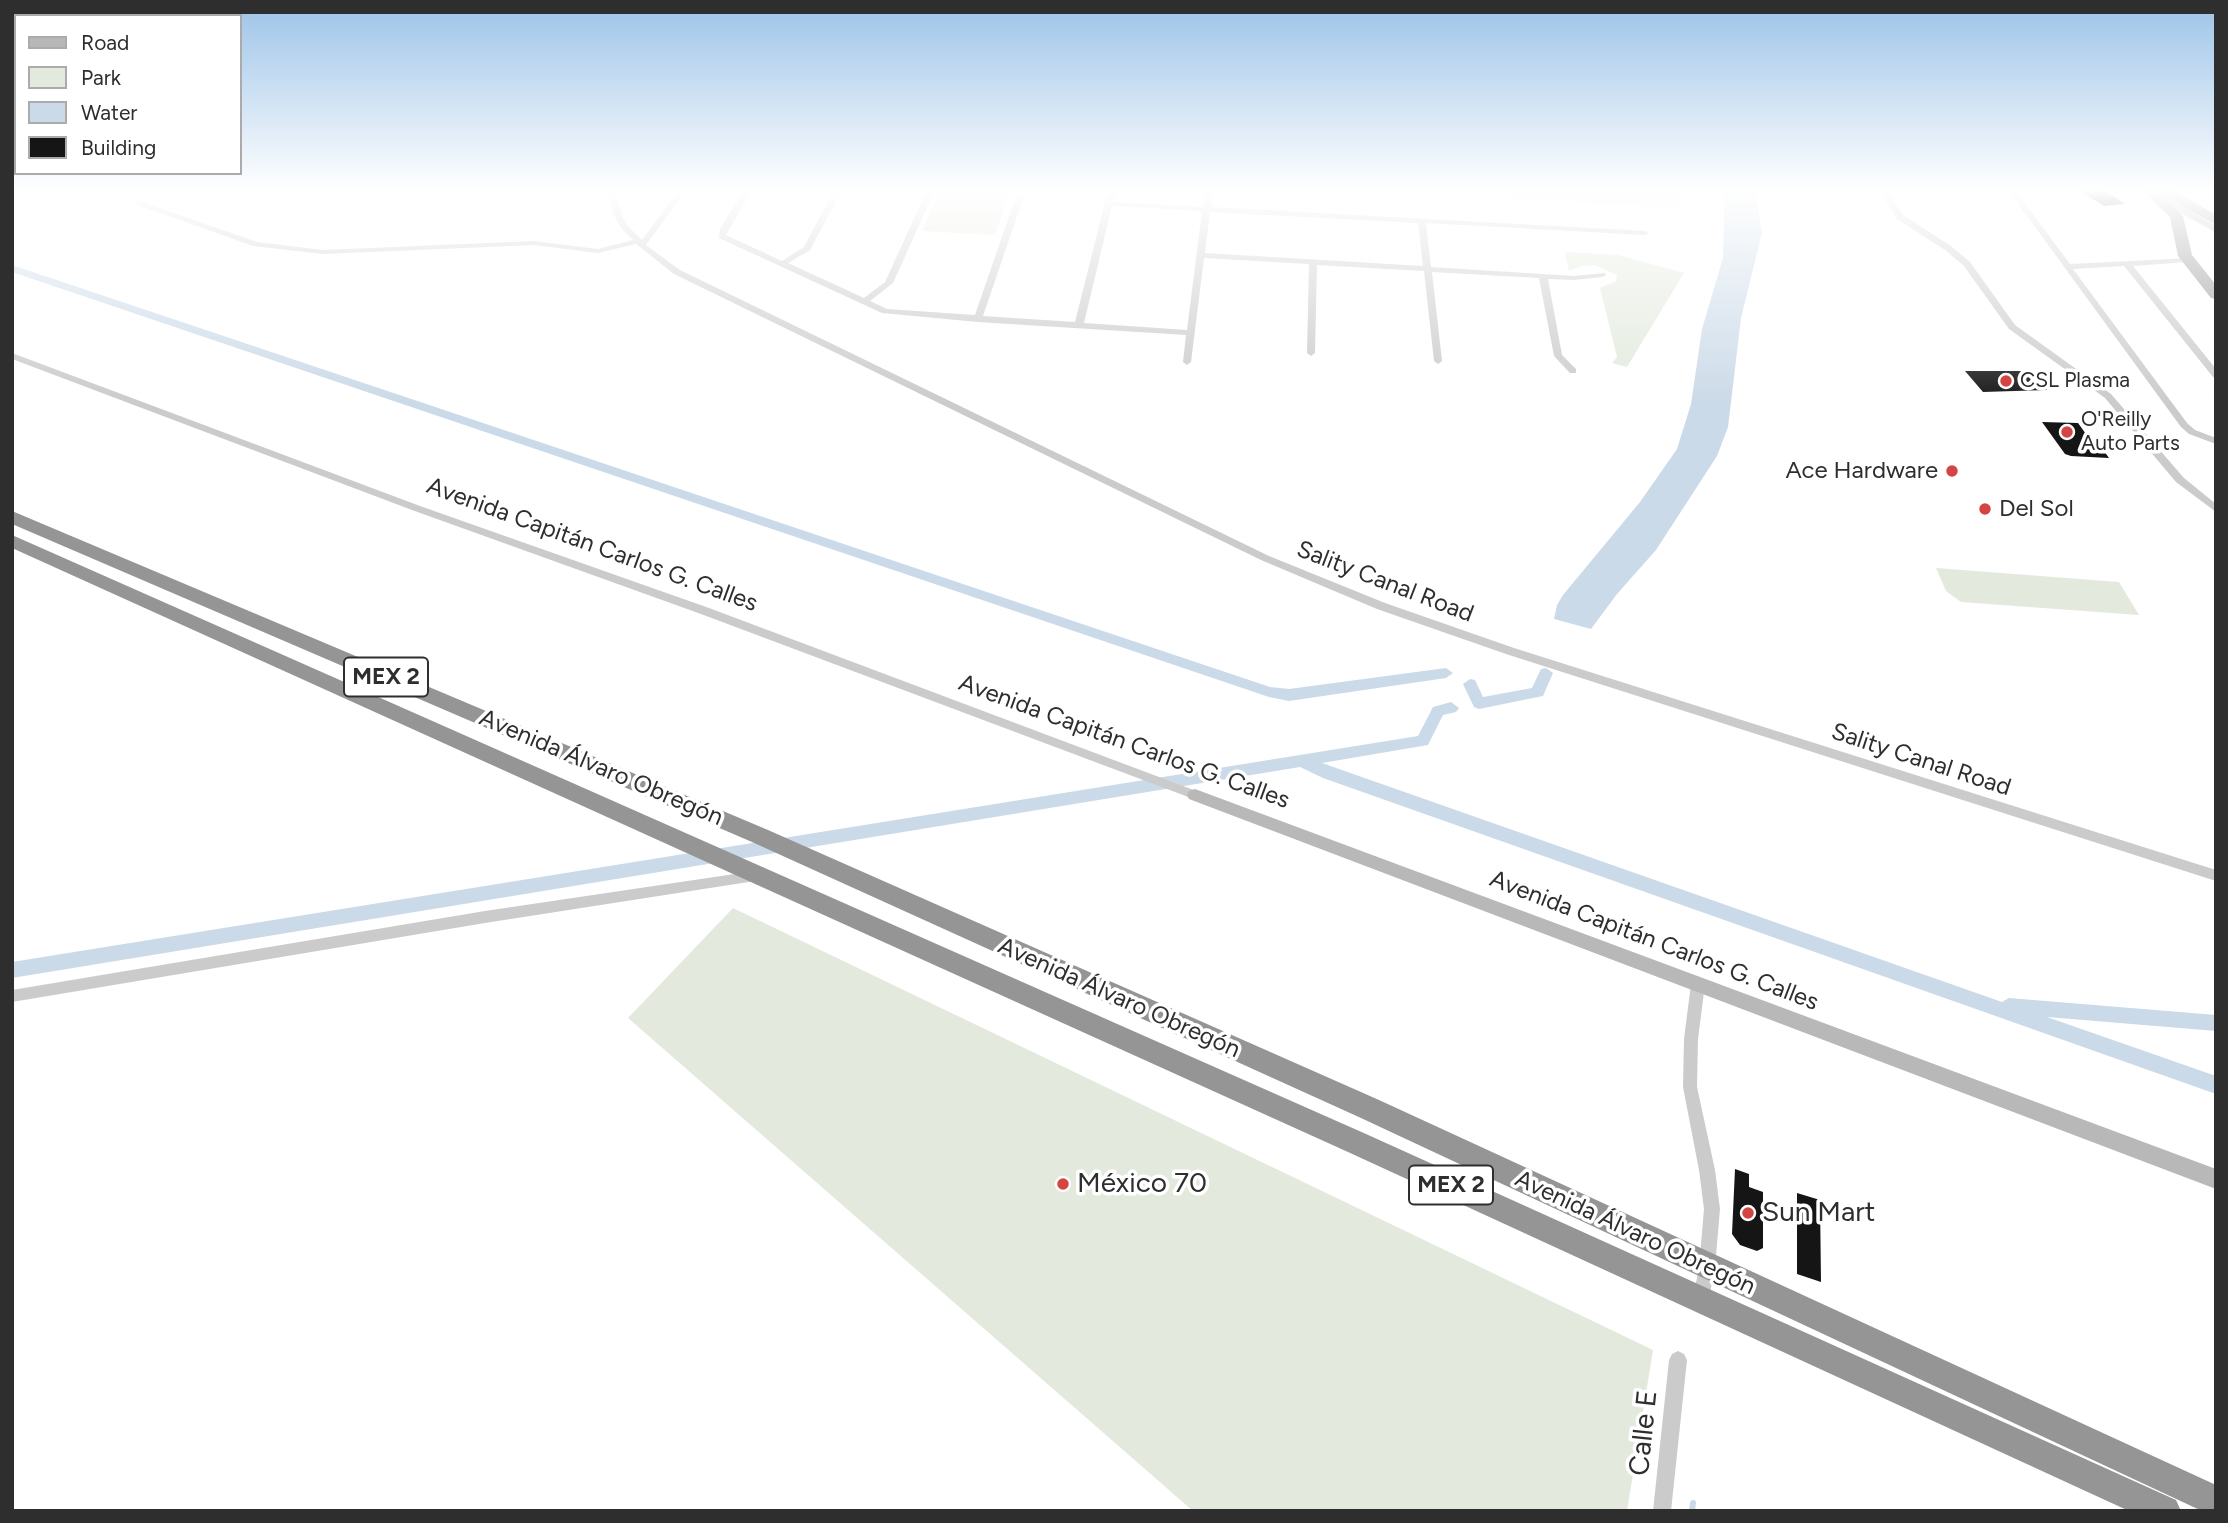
<!DOCTYPE html>
<html>
<head>
<meta charset="utf-8">
<style>
	body { margin:0 }
	#map { position:relative; width:2228px; height:1523px; overflow:hidden; background:#fff; font-family:Figtree,sans-serif }
	canvas { display:block }
	.frame { position:absolute; inset:0; border:14px solid #2e2e2e; pointer-events:none }
	.legend { position:absolute; left:14px; top:14px; width:228px; height:161px; box-sizing:border-box; background:#fff; border:2px solid #ababab; margin:0; padding:9px 12px; list-style:none; font-size:21px; color:#2e2e2e }
	.legend li { display:flex; align-items:center; gap:14px; height:35px }
	.legend b { width:35px; border:2px solid #ababab }
</style>
</head>
<body>
<div id="map">
<canvas width="2228" height="1523"></canvas>
<div class="frame"></div>
<ul class="legend">
<li><b style="height:9px;background:#b8b8b8"></b>Road</li>
<li><b style="height:19px;background:#e3eadd"></b>Park</li>
<li><b style="height:19px;background:#cbdae8"></b>Water</li>
<li><b style="height:19px;background:#151515"></b>Building</li>
</ul>
</div>
<script>
const ctx = document.querySelector('canvas').getContext('2d');
ctx.lineJoin = 'round';
function paint(path, color) { ctx.fillStyle = color; ctx.fill(path, 'evenodd'); }
const shape = rows => new Path2D(rows.map(r => 'M' + r).join(''));
function stroke(path, color, width, dash) { ctx.strokeStyle = color; ctx.lineWidth = width; ctx.lineCap = dash ? 'butt' : 'round'; ctx.setLineDash(dash || []); ctx.stroke(path); }
function write(font, color, halo, rows, align = 'center') {
  ctx.font = font + ' Figtree,sans-serif'; ctx.lineWidth = 7; ctx.setLineDash([]); ctx.textBaseline = 'middle'; ctx.strokeStyle = halo; ctx.fillStyle = color; for (const [text, x, y, turn = 0] of rows) {
    ctx.save(); ctx.translate(x, y); ctx.rotate((+turn || 0) * Math.PI / 180); ctx.textAlign = isNaN(turn) ? turn : align; if (halo) ctx.strokeText(text, 0, 0); ctx.fillText(text, 0, 0); ctx.restore();
  }
}
paint(shape([
	[939,190,1011,190,995,235,922,231],
	[1513,190,1674,190,1681,208,1515,199],
	[1565,252,1619,255,1684,273,1627,367,1612,363,1617,357,1600,288,1616,281,1617,275,1595,265,1581,266,1569,271],
	[1936,568,2119,582,2139,615,1961,602,1946,591],
	[733,908,1653,1350,1627,1511,1193,1511,628,1018]
]), '#e3eadd');
paint(shape([
	[1725,190,1755,190,1762,233,1741,318,1728,427,1717,456,1656,550,1617,594,1591,629,1554,619,1557,605,1563,595,1640,502,1677,449,1691,404,1702,329,1723,258]
]), '#cbdae8');
stroke(shape([
	[1692,1511,1693,1503]
]), '#cbdae8', 6);
paint(shape([
	[12,265,1270,687,1289,689,1446,668,1453,673,1446,678,1289,701,1269,697,12,272,12,265],
	[1546,668,1553,673,1543,696,1538,697,1479,709,1474,707,1463,684,1470,679,1475,680,1483,697,1532,688,1541,669,1546,668],
	[1451,702,1459,708,1456,712,1443,715,1428,745,1322,763,2002,1002,2009,998,2216,1015,2216,1031,2047,1017,2216,1076,2216,1094,1323,778,1300,767,12,978,12,962,1418,736,1433,707,1451,702]
]), '#cbdae8');
paint(shape([
	[2078,190,2104,190,2125,204,2104,206],
	[1965,371,2030,371,2047,390,1983,392],
	[2042,422,2078,423,2091,441,2097,441,2109,458,2071,456,2065,454],
	[1735,1169,1749,1174,1749,1187,1763,1192,1763,1248,1757,1251,1740,1245,1732,1234],
	[1797,1193,1820,1200,1821,1282,1797,1274]
]), '#151515');
paint(shape([
	[607,190,615,190,622,215,627,225,642,240,679,190,686,190,646,245,680,270,1269,556,1385,603,1514,648,2216,870,2216,881,1506,654,1377,609,1261,560,674,274,636,244,598,253,534,245,323,254,253,246,132,203,139,201,257,242,323,250,534,241,598,249,633,240,621,228,614,215,607,190],
	[744,190,752,190,726,235,782,261,804,247,834,190,842,190,810,250,788,263,864,298,885,282,927,190,935,190,893,283,870,301,887,309,975,315,1018,190,1026,190,983,316,1075,322,1108,190,1116,190,1113,202,1203,207,1205,190,1213,190,1211,207,1645,231,1649,233,1645,235,1426,223,1431,267,1574,276,1605,273,1606,275,1602,277,1574,280,1548,279,1562,355,1576,369,1576,373,1570,373,1554,356,1539,278,1432,272,1442,361,1438,364,1434,361,1424,271,1317,265,1315,353,1311,356,1307,353,1309,264,1204,258,1191,362,1187,365,1183,362,1186,335,978,322,882,313,719,238,720,229,744,190],
	[1112,206,1202,211,1187,330,1084,323,1112,206],
	[1210,212,1418,223,1423,266,1205,253,1210,212],
	[1879,190,1887,190,1903,215,1951,246,1970,262,2015,325,2111,394,2184,478,2216,504,2216,512,2176,482,2105,398,2009,329,1964,266,1945,250,1897,219,1879,190],
	[2008,190,2015,190,2070,264,2190,258,2191,260,2187,262,2133,266,2216,369,2216,378,2213,377,2124,266,2073,269,2187,423,2195,430,2216,438,2216,444,2189,434,2181,427,2008,190],
	[12,353,420,506,709,608,1199,792,1201,795,1199,798,1191,798,701,614,412,510,12,359,12,353],
	[755,871,760,872,762,876,760,880,755,881,485,923,12,1002,12,990,485,911,755,871],
	[1698,978,1703,980,1705,984,1698,1039,1697,1087,1715,1170,1720,1209,1715,1267,1709,1299,1707,1305,1701,1307,1695,1305,1693,1299,1699,1267,1704,1209,1699,1170,1683,1087,1684,1039,1691,984,1693,980,1698,978],
	[1678,1351,1684,1354,1687,1360,1671,1511,1653,1511,1669,1360,1672,1354,1678,1351]
]), '#cbcbcb');
paint(shape([
	[2150,191,2156,191,2216,226,2216,233,2150,195,2150,191],
	[1195,789,2216,1169,2216,1189,1189,799,1187,795,1189,791,1195,789]
]), '#b8b8b8');
paint(shape([
	[2142,190,2173,190,2216,215,2216,225,2162,195,2183,216,2192,255,2216,285,2216,299,2211,298,2178,256,2170,217,2142,190],
	[12,511,768,830,1379,1100,2216,1485,2216,1511,2202,1511,1361,1118,752,842,12,524,12,511],
	[12,535,1366,1134,2176,1500,2181,1511,2129,1511,1348,1152,12,548,12,535]
]), '#959595');
const sky = ctx.createLinearGradient(0, 0, 0, 404);
sky.addColorStop(0, '#9cc3e8');
sky.addColorStop(0.47, '#fff');
sky.addColorStop(1, '#ffffff00');
ctx.fillStyle = sky;
ctx.fillRect(0, 0, 2228, 404);
for (const [x, y, r, color] of [
	[2006,381,7,"#d24543"],
	[2067,432,7,"#d24543"],
	[1952,471,7,"#d24543"],
	[1985,509,7,"#d24543"],
	[1063,1184,7,"#d24543"],
	[1748,1213,7,"#d24543"]
]) { const dot = new Path2D(); dot.arc(x, y, r, 0, 2 * Math.PI); ctx.fillStyle = color; ctx.fill(dot); stroke(dot, '#fff', 2.5); }
write('21px', '#2e2e2e', '#fff', [
	["CSL Plasma",2020,381],
	["O'Reilly",2081,420],
	["Auto Parts",2081,444]
], 'left');
for (const [x, y, w] of [
	[386,677,84],
	[1451,1185,84]
]) { const box = new Path2D(); box.roundRect(x - w / 2, y - 19.5, w, 39, 5); ctx.fillStyle = '#fff'; ctx.fill(box); stroke(box, '#2e2e2e', 2); }
write('bold 23px', '#2e2e2e', null, [
	["MEX 2",386,677],
	["MEX 2",1451,1185]
]);
write('24px', '#2e2e2e', '#fff', [
	["Ace Hardware",1938,471],
	["Del Sol",1999,509,"left"]
], 'right');
write('24px', '#2e2e2e', '#fff', [
	["Avenida Capitán Carlos G. Calles",592,545,20],
	["Sality Canal Road",1385,582,21],
	["Avenida Capitán Carlos G. Calles",1124,742,20],
	["Sality Canal Road",1921,760,18],
	["Avenida Álvaro Obregón",601,768,23],
	["Avenida Capitán Carlos G. Calles",1654,941,21],
	["Avenida Álvaro Obregón",1119,998,24],
	["Avenida Álvaro Obregón",1635,1233,25]
]);
write('28px', '#2e2e2e', '#fff', [
	["México 70",1077,1184],
	["Sun Mart",1762,1213]
], 'left');
write('28px', '#2e2e2e', '#fff', [
	["Calle E",1644,1433,-84]
]);
</script>
</body>
</html>
